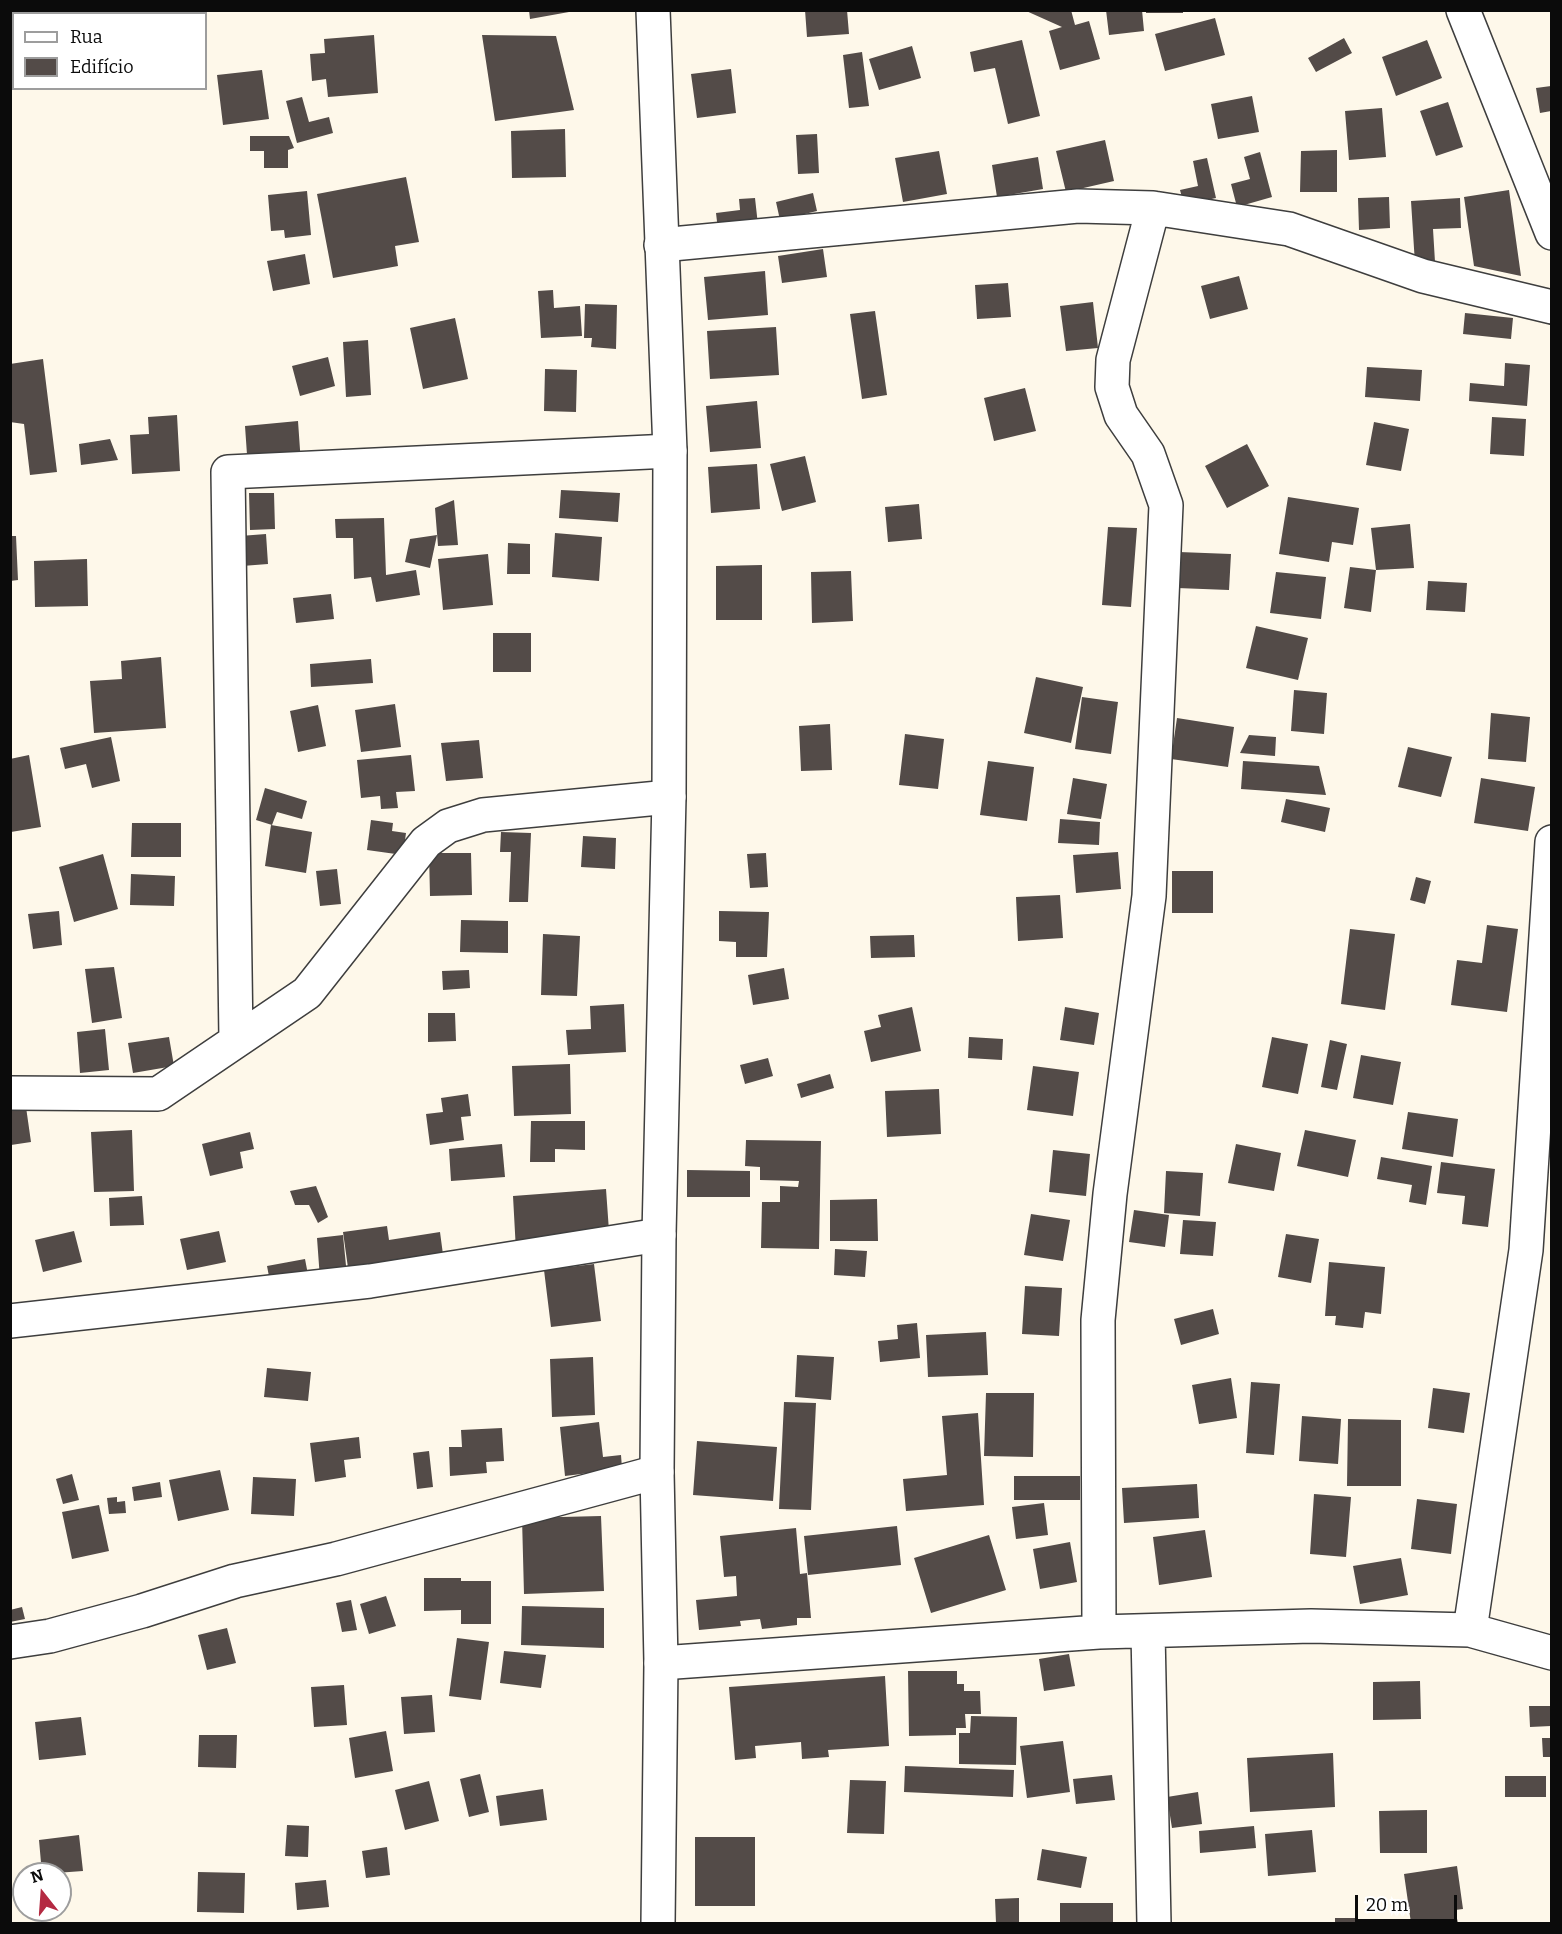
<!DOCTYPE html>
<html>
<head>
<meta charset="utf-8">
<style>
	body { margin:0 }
	#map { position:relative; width:1562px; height:1934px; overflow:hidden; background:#fef8ea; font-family:Bitter,serif }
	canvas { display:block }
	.frame { position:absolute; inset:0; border:12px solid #0b0b0b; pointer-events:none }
	.legend { position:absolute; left:12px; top:12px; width:195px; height:78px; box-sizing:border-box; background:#fff; border:2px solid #9d9d9d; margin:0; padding:8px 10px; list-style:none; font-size:18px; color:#0b0b0b }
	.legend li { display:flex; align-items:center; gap:12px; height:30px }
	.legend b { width:30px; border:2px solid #9d9d9d }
	.north { position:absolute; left:12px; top:1862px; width:60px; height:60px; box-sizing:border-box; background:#fff; border:2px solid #9d9d9d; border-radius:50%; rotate:343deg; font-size:16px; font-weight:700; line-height:24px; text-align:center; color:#0b0b0b }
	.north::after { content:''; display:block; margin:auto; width:21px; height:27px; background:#b42a42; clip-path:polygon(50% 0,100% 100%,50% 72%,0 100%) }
	.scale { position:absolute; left:1355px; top:1895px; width:102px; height:27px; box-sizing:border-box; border:3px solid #0b0b0b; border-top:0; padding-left:8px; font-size:18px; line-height:21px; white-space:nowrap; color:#0b0b0b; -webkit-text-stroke:4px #fff; paint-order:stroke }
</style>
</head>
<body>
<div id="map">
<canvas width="1562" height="1934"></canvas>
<div class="frame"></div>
<ul class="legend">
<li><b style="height:8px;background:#fff"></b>Rua</li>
<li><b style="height:16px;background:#534b48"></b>Edifício</li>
</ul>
<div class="north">N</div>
<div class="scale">20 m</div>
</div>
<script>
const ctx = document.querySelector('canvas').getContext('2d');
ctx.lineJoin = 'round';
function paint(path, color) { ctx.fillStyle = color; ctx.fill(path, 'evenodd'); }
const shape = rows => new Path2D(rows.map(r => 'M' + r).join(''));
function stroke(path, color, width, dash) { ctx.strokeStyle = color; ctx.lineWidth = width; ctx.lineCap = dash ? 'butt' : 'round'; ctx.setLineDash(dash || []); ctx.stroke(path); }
paint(shape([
	[529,10,569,10,569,12,530,19],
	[805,10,847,10,849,34,807,37],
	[1024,10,1071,10,1075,25,1089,21,1100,59,1060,70,1049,31,1062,27],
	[1106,10,1142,10,1144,31,1109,35],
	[1146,10,1183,10,1183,13,1146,13],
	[1215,18,1225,55,1165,71,1155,34],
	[374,35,378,93,328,97,326,79,312,81,310,54,325,53,324,39],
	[482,35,556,36,574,110,495,121],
	[1344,38,1352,53,1316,72,1308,58],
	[1022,40,1040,116,1008,124,995,68,974,72,970,52],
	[1427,40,1442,78,1396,96,1382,57],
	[912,46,921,78,879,90,869,59],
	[862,52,869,106,849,108,843,55],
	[731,69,736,113,697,118,691,74],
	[262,70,269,119,223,125,217,75],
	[1551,86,1551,111,1540,113,1536,88],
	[1252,96,1259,132,1218,139,1211,104],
	[302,97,309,122,329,117,333,133,297,143,286,101],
	[1448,102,1463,147,1436,156,1420,111],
	[1382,108,1386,157,1349,160,1345,111],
	[565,129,566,177,512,178,511,131],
	[817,134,819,173,798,174,796,135],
	[250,136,289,136,294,148,288,150,288,168,264,168,264,151,250,151],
	[1105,140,1114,181,1066,192,1056,151],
	[1337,150,1337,192,1300,192,1301,151],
	[939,151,947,194,903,202,895,158],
	[1260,152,1272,197,1237,207,1231,184,1250,179,1244,157],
	[1038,157,1043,189,997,197,992,165],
	[1207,158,1216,198,1184,205,1180,190,1198,186,1193,161],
	[406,177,419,242,395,246,398,266,333,278,317,194],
	[1509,190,1521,276,1474,266,1464,197],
	[307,191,311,235,285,238,284,230,271,231,268,195],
	[813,193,817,211,780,220,776,202],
	[1389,197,1390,228,1359,230,1358,198],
	[755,198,758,225,718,230,716,213,740,210,739,199],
	[1460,198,1461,228,1433,229,1435,262,1415,264,1411,201],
	[823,249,827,277,782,283,778,256],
	[305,254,310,284,273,291,267,261],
	[765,271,768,315,708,320,704,277],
	[1239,276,1248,309,1210,319,1201,286],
	[1008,283,1011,317,977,319,975,285],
	[553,290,554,308,580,306,582,336,541,338,538,291],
	[1093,302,1098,348,1066,351,1060,306],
	[585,304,617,305,616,349,591,347,592,338,584,338],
	[875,311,887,395,862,399,850,314],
	[1465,313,1513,318,1511,339,1463,334],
	[455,318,468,379,423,389,410,328],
	[776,327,779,375,710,379,707,331],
	[368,340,371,395,346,397,343,342],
	[328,357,335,386,300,396,292,366],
	[43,359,57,472,30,475,24,424,10,422,10,364],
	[1505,363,1530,365,1527,406,1469,401,1470,383,1504,386],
	[1367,367,1422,370,1420,401,1365,397],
	[545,369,577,370,576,412,544,411],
	[1025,388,1036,431,994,441,984,398],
	[757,401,761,448,710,452,706,406],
	[177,415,180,471,132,474,130,435,149,434,148,417],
	[1492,417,1526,419,1524,456,1490,454],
	[298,421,301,464,248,469,245,426],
	[1374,422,1409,429,1401,471,1366,465],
	[110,439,118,460,81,465,79,444],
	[1247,444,1269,486,1227,508,1205,466],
	[805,456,816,502,782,511,770,464],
	[757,464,760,509,711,513,708,467],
	[561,490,620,493,618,522,559,518],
	[249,493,274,493,275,529,250,530],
	[1288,497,1359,508,1353,545,1332,542,1329,562,1279,554],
	[454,500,458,545,438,546,435,508],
	[919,504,922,539,888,542,885,507],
	[384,518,386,575,416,570,420,595,376,602,371,577,354,579,353,538,336,538,335,519],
	[1410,524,1414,568,1376,570,1371,528],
	[1108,527,1137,528,1131,607,1102,605],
	[555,533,602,537,599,581,552,577],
	[266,534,268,564,242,566,240,536],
	[437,535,430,568,405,562,410,539],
	[10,536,16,536,18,580,10,581],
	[508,543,530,544,530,574,507,574],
	[1179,552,1231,554,1229,590,1177,588],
	[488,554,493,605,443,610,438,559],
	[87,559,88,606,35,607,34,561],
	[762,565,762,620,716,620,716,566],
	[1350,567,1376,570,1371,612,1344,608],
	[851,571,853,621,812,623,811,572],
	[1276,572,1326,577,1321,619,1270,613],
	[1428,581,1467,583,1465,612,1426,610],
	[331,594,334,619,296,623,293,598],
	[1256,626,1308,638,1298,680,1246,668],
	[493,633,531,633,531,672,493,672],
	[161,657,166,728,94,733,90,681,122,679,121,661],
	[371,659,373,683,311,687,310,664],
	[1036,677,1083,687,1071,743,1024,733],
	[1294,690,1327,693,1324,734,1291,731],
	[1082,697,1118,702,1111,754,1075,749],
	[395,704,401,747,361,752,355,710],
	[318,705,326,746,298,752,290,711],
	[1491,713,1530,717,1526,762,1488,759],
	[1177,718,1234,727,1228,767,1171,759],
	[830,724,832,770,801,771,799,726],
	[905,734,944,739,938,789,899,785],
	[1249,735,1276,737,1275,756,1240,753],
	[111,737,120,781,92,788,86,764,65,769,60,748],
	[479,740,483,778,446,781,441,743],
	[1408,747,1452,757,1441,797,1398,787],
	[29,755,41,827,11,832,10,759],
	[411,755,415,791,396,792,398,808,381,809,380,796,361,798,357,760],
	[988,761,1034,767,1027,821,980,815],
	[1243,761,1319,766,1326,795,1241,789],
	[1073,778,1107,784,1101,819,1067,814],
	[1481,778,1535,787,1528,831,1474,823],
	[265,788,307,801,302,819,277,812,272,825,256,820],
	[1286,799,1330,808,1325,832,1281,822],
	[1060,819,1100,822,1099,845,1058,843],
	[371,820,393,823,392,831,406,833,403,855,367,850],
	[132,823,181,823,181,857,131,857],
	[271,825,312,832,306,873,265,866],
	[501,832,531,833,528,902,509,902,511,852,500,852],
	[583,836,616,838,615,869,581,867],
	[1118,852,1121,889,1076,893,1073,855],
	[429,853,471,853,472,895,430,896],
	[766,853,768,887,750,888,747,854],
	[103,854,118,909,74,922,59,867],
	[337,869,341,904,320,906,316,871],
	[1172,871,1213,871,1213,913,1172,913],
	[131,874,175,876,174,906,130,905],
	[1416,877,1431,881,1425,904,1410,900],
	[1060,895,1063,938,1018,941,1016,897],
	[59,911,62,945,33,949,28,914],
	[719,911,769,912,767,957,736,957,736,942,719,941],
	[461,920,508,921,508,953,460,952],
	[1487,925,1518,929,1507,1012,1451,1005,1457,960,1482,963],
	[1350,929,1395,934,1385,1010,1341,1004],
	[543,934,580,936,577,996,541,995],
	[914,935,915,957,871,958,870,936],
	[114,967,122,1018,92,1023,85,969],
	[784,968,789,999,753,1005,748,975],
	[469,970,470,988,443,990,442,971],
	[624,1004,626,1052,568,1055,566,1030,591,1029,590,1006],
	[912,1007,921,1051,871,1062,864,1031,881,1027,878,1015],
	[1065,1007,1099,1013,1094,1045,1060,1040],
	[428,1013,455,1013,456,1041,428,1042],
	[105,1029,109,1070,80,1073,77,1032],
	[169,1037,174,1066,133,1073,128,1043],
	[969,1037,1003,1039,1002,1060,968,1058],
	[1272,1037,1308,1044,1298,1094,1262,1087],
	[1330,1040,1347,1044,1337,1090,1321,1087],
	[1361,1055,1401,1062,1393,1105,1353,1098],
	[768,1058,773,1076,745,1084,740,1065],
	[570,1064,571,1114,514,1116,512,1066],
	[1033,1066,1079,1072,1073,1116,1027,1110],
	[830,1074,834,1088,801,1098,797,1084],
	[939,1089,941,1134,887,1137,885,1091],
	[468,1094,471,1116,461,1117,464,1140,430,1145,426,1114,443,1112,441,1098],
	[26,1107,31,1142,11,1145,10,1109],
	[1408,1112,1458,1119,1453,1157,1402,1149],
	[531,1121,585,1121,585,1150,555,1149,555,1162,530,1162],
	[132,1130,134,1191,94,1192,91,1132],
	[1305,1130,1356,1140,1348,1177,1297,1166],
	[250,1132,254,1149,240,1152,243,1168,210,1176,202,1144],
	[746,1140,821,1141,819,1249,761,1248,762,1202,780,1202,780,1186,798,1187,799,1181,760,1180,760,1167,745,1166],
	[502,1144,505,1177,451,1181,449,1149],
	[1236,1144,1281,1153,1274,1191,1228,1183],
	[1053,1150,1090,1154,1086,1196,1049,1192],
	[1381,1157,1432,1166,1426,1205,1409,1202,1412,1185,1377,1179],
	[1441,1162,1495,1169,1488,1227,1462,1224,1465,1196,1437,1193],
	[687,1170,750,1171,750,1197,687,1197],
	[1166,1171,1203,1173,1200,1216,1164,1213],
	[316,1186,328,1217,318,1223,309,1205,295,1205,290,1191],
	[606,1189,610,1245,516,1251,513,1196],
	[142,1196,144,1225,110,1226,109,1198],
	[877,1199,878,1241,830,1241,830,1200],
	[1134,1210,1169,1215,1165,1247,1129,1242],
	[1031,1214,1070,1220,1063,1261,1024,1255],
	[1183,1220,1216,1222,1213,1256,1180,1254],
	[387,1226,389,1240,440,1232,444,1262,349,1275,343,1232],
	[74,1231,82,1262,43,1272,35,1240],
	[219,1231,226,1262,187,1270,180,1239],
	[1286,1234,1319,1239,1311,1283,1278,1277],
	[343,1235,347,1276,320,1279,317,1238],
	[835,1249,867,1251,865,1277,834,1275],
	[305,1259,310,1285,272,1292,267,1266],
	[1329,1262,1385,1267,1381,1314,1365,1312,1363,1328,1335,1325,1336,1316,1325,1316],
	[594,1264,601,1321,551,1327,544,1270],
	[1025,1286,1062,1288,1059,1336,1022,1334],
	[1213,1309,1219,1334,1181,1345,1174,1319],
	[917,1323,920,1358,880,1362,878,1341,898,1339,897,1325],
	[986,1332,988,1375,928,1377,926,1335],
	[797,1355,834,1357,831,1400,795,1397],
	[593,1357,595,1415,552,1417,550,1359],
	[267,1368,311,1372,308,1401,264,1397],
	[1231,1378,1237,1418,1199,1424,1192,1385],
	[1251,1382,1280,1384,1274,1455,1246,1453],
	[1433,1388,1470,1393,1464,1433,1428,1428],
	[986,1393,1034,1393,1033,1457,984,1456],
	[784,1402,816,1403,811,1510,779,1509],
	[978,1413,984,1505,906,1511,903,1479,947,1475,942,1416],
	[1302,1416,1341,1419,1338,1464,1299,1461],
	[1348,1419,1401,1420,1401,1486,1347,1486],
	[599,1422,603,1457,621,1455,623,1481,597,1472,565,1476,560,1427],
	[502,1428,504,1461,486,1462,487,1473,450,1476,449,1447,462,1447,461,1430],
	[359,1437,361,1458,344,1460,346,1477,315,1482,310,1443],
	[697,1441,777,1447,773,1501,693,1495],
	[429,1451,433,1487,417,1489,413,1453],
	[220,1470,229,1510,178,1521,169,1480],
	[72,1474,79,1500,63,1504,56,1479],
	[1014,1476,1080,1476,1080,1500,1014,1500],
	[253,1477,296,1479,294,1516,251,1514],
	[160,1482,162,1497,134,1501,132,1487],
	[1197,1484,1199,1518,1124,1523,1122,1488],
	[1314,1494,1351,1497,1346,1557,1310,1554],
	[117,1497,117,1502,125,1501,126,1513,109,1514,107,1498],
	[1417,1499,1457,1504,1451,1554,1411,1549],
	[1044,1503,1048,1535,1016,1539,1012,1507],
	[99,1505,109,1551,72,1559,62,1512],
	[601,1516,604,1591,524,1594,522,1518],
	[897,1526,901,1565,808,1575,804,1536],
	[796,1528,800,1574,807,1573,811,1618,797,1618,797,1625,762,1629,760,1619,740,1621,741,1626,699,1630,696,1600,737,1596,736,1576,724,1577,720,1536],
	[1205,1530,1212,1577,1159,1585,1153,1537],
	[989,1535,1006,1590,931,1613,914,1558],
	[1070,1542,1077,1582,1040,1589,1033,1549],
	[1401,1558,1408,1595,1360,1604,1353,1566],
	[424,1578,461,1578,461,1581,491,1581,491,1624,461,1624,461,1610,424,1611],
	[386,1596,396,1626,369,1634,360,1604],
	[351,1600,357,1630,342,1632,336,1603],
	[522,1606,604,1608,604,1648,521,1645],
	[22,1607,25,1619,10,1622,10,1610],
	[227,1628,236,1663,207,1670,198,1635],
	[457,1638,489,1642,481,1700,449,1696],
	[504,1651,546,1655,541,1688,500,1683],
	[1069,1654,1075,1686,1044,1691,1039,1659],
	[908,1671,957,1671,957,1684,964,1684,964,1691,980,1691,981,1714,965,1714,966,1728,956,1728,956,1735,909,1736],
	[885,1676,889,1746,828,1750,829,1757,802,1759,801,1742,755,1746,756,1758,735,1760,729,1687],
	[1420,1681,1421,1719,1373,1720,1373,1682],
	[344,1685,347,1725,314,1727,311,1687],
	[432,1695,435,1732,404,1734,401,1697],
	[1529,1706,1551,1706,1551,1726,1530,1727],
	[971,1716,1017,1717,1016,1765,959,1764,959,1733,970,1733],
	[81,1717,86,1755,39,1760,35,1722],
	[386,1731,393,1771,355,1778,349,1738],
	[199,1735,237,1735,236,1768,198,1767],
	[1542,1738,1551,1738,1551,1757,1543,1757],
	[1063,1741,1070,1792,1027,1798,1020,1746],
	[1333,1753,1335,1807,1250,1812,1247,1758],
	[905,1766,1014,1770,1013,1797,904,1792],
	[480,1774,489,1812,469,1817,460,1779],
	[1112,1775,1115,1800,1076,1804,1073,1779],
	[1505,1776,1546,1776,1546,1797,1505,1797],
	[850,1780,886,1781,884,1834,847,1833],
	[429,1781,439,1821,405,1830,395,1790],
	[543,1789,547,1820,500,1826,496,1796],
	[1198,1792,1202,1824,1172,1828,1167,1797],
	[1427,1810,1427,1853,1380,1853,1379,1811],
	[287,1825,309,1826,308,1857,285,1856],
	[1254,1826,1256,1848,1200,1853,1199,1831],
	[1312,1830,1316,1872,1268,1876,1265,1834],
	[79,1835,83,1871,42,1874,39,1840],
	[695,1837,755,1837,755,1906,695,1906],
	[387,1847,390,1875,366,1878,362,1851],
	[1042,1849,1087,1857,1081,1888,1037,1880],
	[1457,1866,1463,1909,1455,1910,1458,1923,1411,1923,1404,1874],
	[198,1872,245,1873,244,1913,197,1912],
	[326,1880,329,1907,297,1910,295,1883],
	[1019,1898,1019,1923,996,1923,995,1899],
	[1060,1903,1113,1903,1113,1923,1060,1923],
	[1335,1918,1355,1918,1355,1923,1335,1923]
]), '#534b48');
const minor = shape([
	[1463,10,1552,233],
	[661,245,1078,206,1153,208,1289,229,1423,276,1552,307],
	[236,1040,228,472,670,451],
	[10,1093,158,1094,307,993,426,842,448,826,483,815,669,797],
	[10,1321,370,1281,659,1235],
	[1470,1630,1526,1250,1552,842],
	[1099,1632,1098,1320,1110,1194,1149,896,1166,505,1148,454,1121,415,1112,387,1113,360,1153,208],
	[1148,1632,1154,1924],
	[10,1642,50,1636,142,1611,235,1581,336,1559,657,1472],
	[661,1663,1099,1632,1311,1626,1470,1630,1552,1653]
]);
const tertiary = shape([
	[653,10,670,451,669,797,659,1235,657,1472,661,1663,658,1924]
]);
stroke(minor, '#3e3e3e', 36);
stroke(tertiary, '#3e3e3e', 36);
stroke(minor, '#fff', 33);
stroke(tertiary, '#fff', 33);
</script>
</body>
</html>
